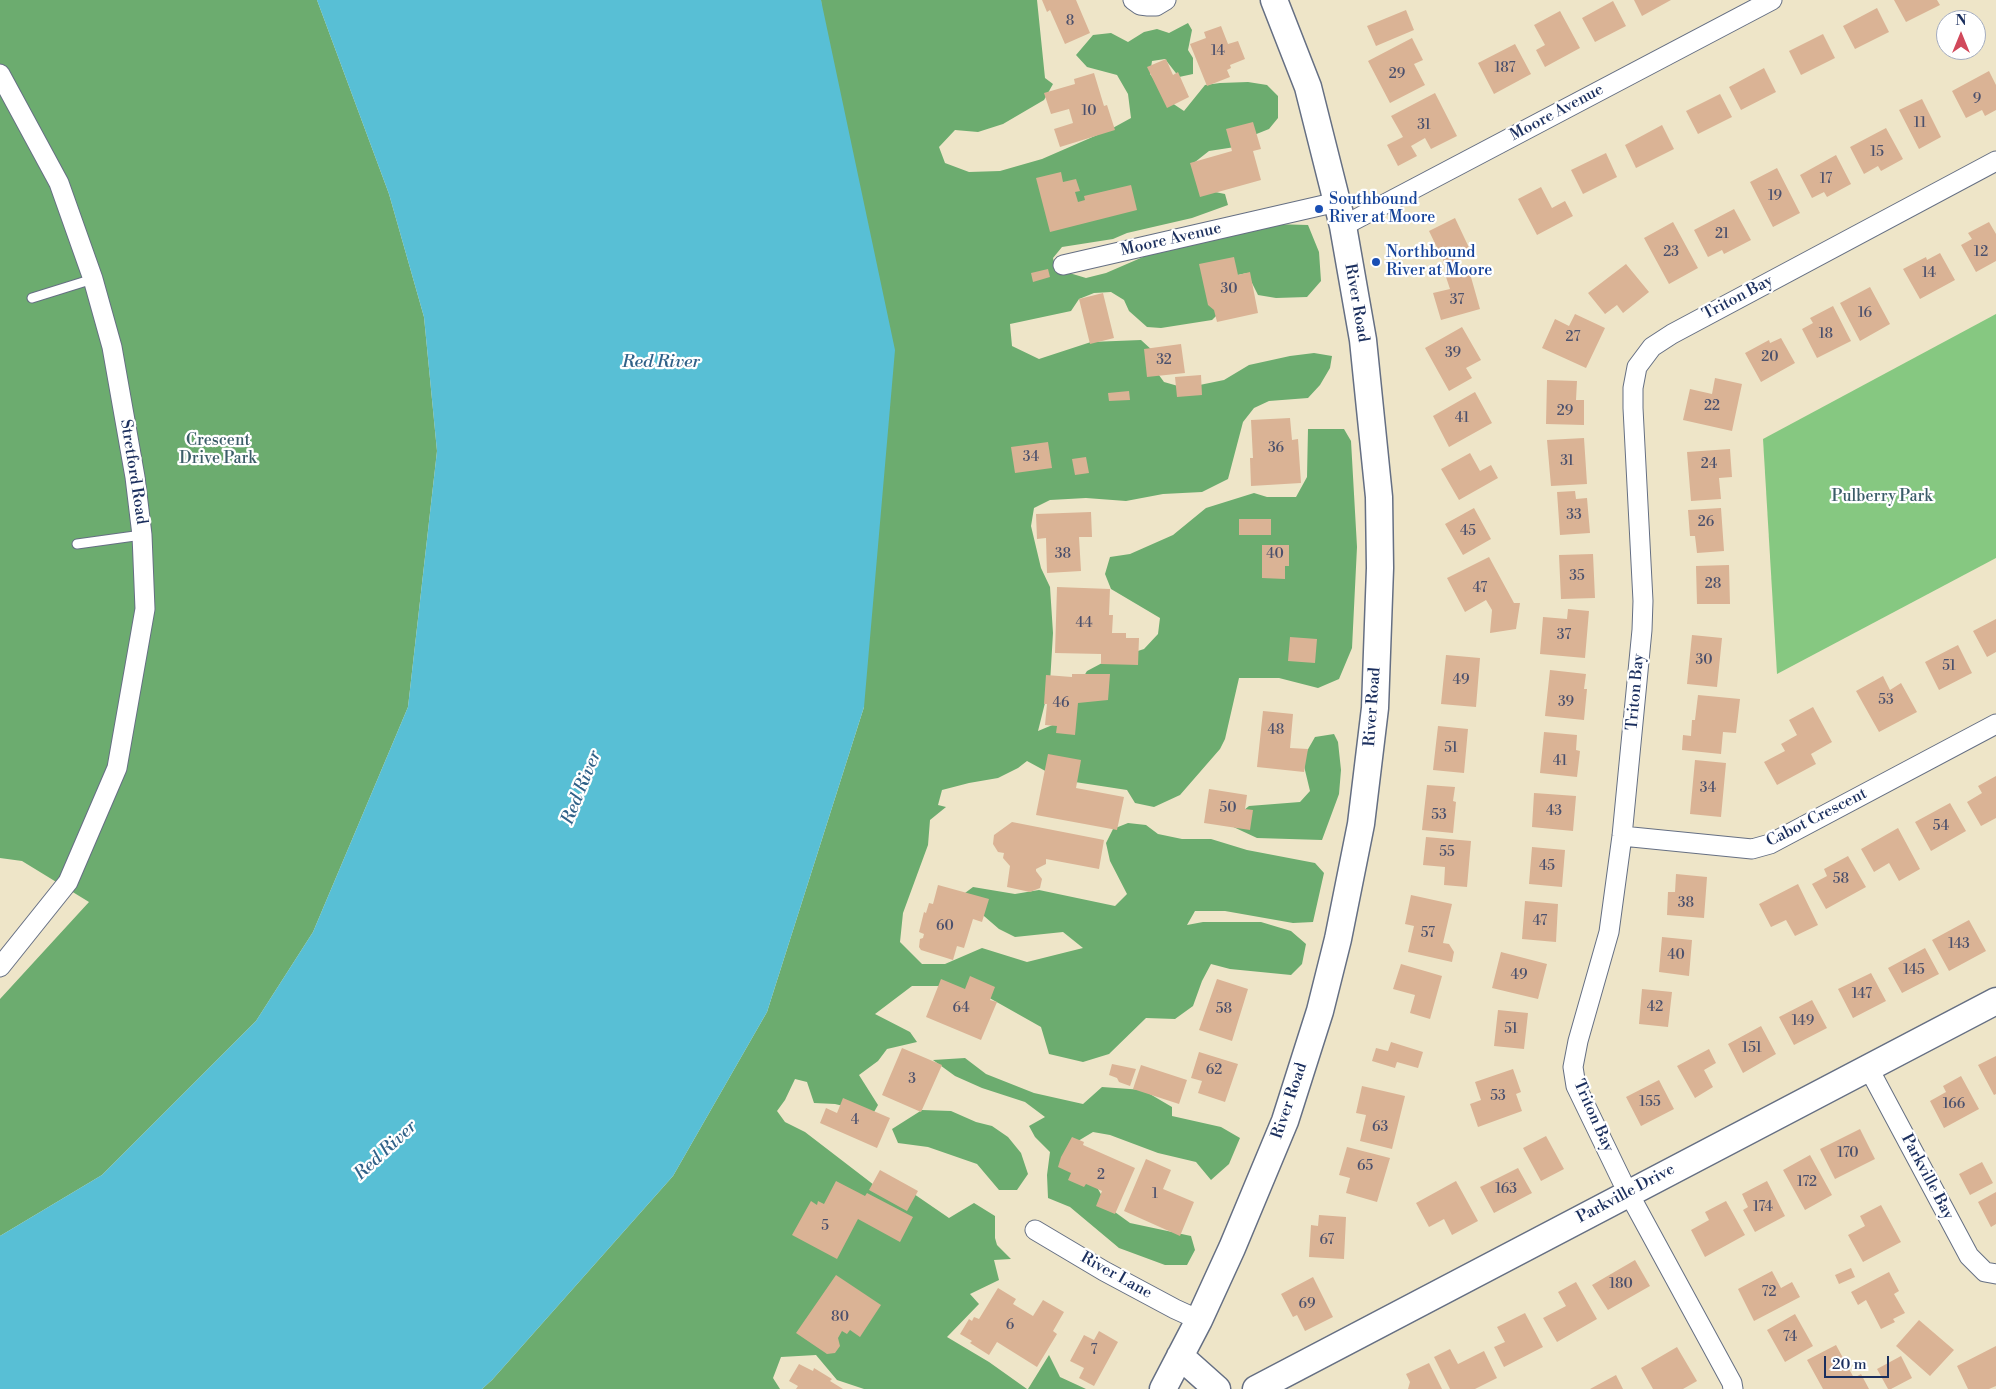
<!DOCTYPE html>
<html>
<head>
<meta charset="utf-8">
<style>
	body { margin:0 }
	#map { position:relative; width:1996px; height:1389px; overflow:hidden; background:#eee5c8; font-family:"Libre Bodoni",serif }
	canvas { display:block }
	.north { position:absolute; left:1936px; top:10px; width:50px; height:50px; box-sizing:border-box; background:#fff; border:1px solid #a4acbf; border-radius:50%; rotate:0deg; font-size:14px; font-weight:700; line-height:20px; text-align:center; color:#1b2f5e }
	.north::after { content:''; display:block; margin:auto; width:18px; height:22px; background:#d1495b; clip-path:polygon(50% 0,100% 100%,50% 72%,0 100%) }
	.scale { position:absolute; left:1824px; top:1356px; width:65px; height:22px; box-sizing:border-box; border:2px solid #1b2f5e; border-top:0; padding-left:6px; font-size:15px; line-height:18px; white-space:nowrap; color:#1b2f5e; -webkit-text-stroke:4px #fff; paint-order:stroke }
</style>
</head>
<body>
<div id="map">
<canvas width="1996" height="1389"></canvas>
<div class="north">N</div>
<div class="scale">20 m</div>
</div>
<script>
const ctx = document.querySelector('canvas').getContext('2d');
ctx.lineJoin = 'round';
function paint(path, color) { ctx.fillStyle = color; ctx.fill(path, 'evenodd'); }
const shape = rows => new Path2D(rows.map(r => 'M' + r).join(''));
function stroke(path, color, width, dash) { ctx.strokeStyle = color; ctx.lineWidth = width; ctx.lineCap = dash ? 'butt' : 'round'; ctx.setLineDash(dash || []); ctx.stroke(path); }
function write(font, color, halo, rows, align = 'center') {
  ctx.font = font + ' "Libre Bodoni",serif'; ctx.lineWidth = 4.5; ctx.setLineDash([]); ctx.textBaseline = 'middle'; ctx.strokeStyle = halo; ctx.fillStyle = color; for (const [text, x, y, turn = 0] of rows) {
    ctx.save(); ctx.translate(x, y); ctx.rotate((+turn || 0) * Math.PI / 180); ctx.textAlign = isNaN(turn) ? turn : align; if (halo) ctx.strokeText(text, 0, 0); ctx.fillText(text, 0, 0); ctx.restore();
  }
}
paint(shape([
	[1996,314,1996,558,1777,674,1763,439]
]), '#86c881');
paint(shape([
	[0,0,317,0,389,194,424,317,437,451,408,707,313,932,256,1021,102,1175,0,1236,0,999,89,902,22,861,0,858],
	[821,0,1037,0,1045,78,1053,84,1044,100,1003,124,978,132,955,130,939,147,945,163,969,172,1000,171,1042,159,1111,129,1131,118,1128,94,1117,75,1087,67,1076,55,1093,35,1111,33,1128,42,1144,32,1157,29,1169,33,1188,23,1192,30,1188,50,1193,58,1193,74,1179,77,1165,59,1152,61,1150,74,1172,103,1184,111,1205,85,1220,83,1248,82,1267,85,1278,96,1278,118,1269,129,1249,137,1235,147,1209,151,1195,162,1210,191,1225,194,1228,205,1192,218,1127,233,1113,239,1062,247,1053,258,1056,269,1086,278,1106,273,1150,254,1271,224,1308,225,1319,252,1321,281,1307,297,1276,298,1258,295,1247,273,1228,277,1223,309,1212,320,1161,328,1147,327,1129,311,1124,300,1111,292,1094,293,1079,299,1071,311,1010,324,1012,346,1039,359,1091,342,1141,340,1153,351,1153,367,1164,382,1185,388,1224,380,1249,365,1290,356,1314,353,1332,356,1330,368,1320,385,1308,398,1269,401,1254,408,1243,422,1228,479,1202,492,1163,494,1126,501,1086,498,1050,500,1034,508,1031,526,1041,568,1050,587,1053,633,1050,683,1038,731,1067,719,1081,681,1087,671,1104,662,1144,649,1158,634,1160,618,1111,589,1105,574,1110,557,1130,554,1173,535,1206,508,1254,493,1267,497,1296,497,1307,477,1308,429,1344,429,1351,441,1357,547,1352,648,1339,679,1318,688,1279,678,1239,678,1225,739,1220,749,1180,795,1154,807,1135,803,1127,790,1062,780,1027,761,1018,768,998,778,969,783,942,790,938,805,946,807,930,820,928,845,903,913,900,942,922,964,945,964,982,948,1027,962,1083,948,1063,932,1015,937,999,929,977,910,965,893,973,887,1015,894,1039,890,1115,906,1127,894,1110,861,1106,843,1113,829,1128,823,1146,825,1158,834,1182,839,1211,839,1247,850,1315,863,1324,873,1313,922,1293,923,1225,911,1195,911,1187,925,1203,922,1261,922,1291,931,1306,944,1302,964,1291,975,1230,969,1211,964,1202,981,1193,1006,1175,1019,1146,1018,1109,1054,1083,1062,1049,1054,1041,1027,986,996,952,986,912,986,875,1014,910,1032,917,1042,887,1049,878,1061,859,1075,878,1105,869,1121,852,1108,835,1104,814,1103,807,1082,795,1079,785,1100,777,1111,785,1122,805,1132,874,1185,914,1194,949,1218,974,1203,995,1216,995,1238,997,1245,1011,1259,994,1260,999,1280,970,1294,979,1304,947,1337,989,1362,1027,1389,864,1389,837,1380,816,1355,781,1357,773,1378,780,1389,482,1389,492,1380,673,1176,767,1012,864,707],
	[1334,734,1338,742,1341,770,1339,794,1322,840,1257,838,1227,824,1249,806,1300,802,1310,791,1304,766,1299,765,1315,737],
	[965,1058,986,1074,1034,1093,1083,1104,1102,1087,1143,1090,1172,1107,1172,1116,1221,1127,1240,1138,1229,1164,1211,1180,1196,1162,1158,1153,1110,1135,1093,1132,1073,1144,1108,1207,1130,1223,1191,1236,1195,1250,1187,1265,1165,1265,1119,1248,1070,1207,1048,1198,1047,1175,1050,1152,1035,1137,1029,1126,1045,1117,1025,1102,982,1088,955,1076,933,1060],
	[922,1110,951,1111,976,1122,992,1126,1008,1137,1021,1153,1028,1174,1017,1190,999,1190,977,1164,928,1147,898,1143,892,1129],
	[1049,1355,1060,1377,1086,1389,1028,1389]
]), '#6cac6f');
paint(shape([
	[317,0,821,0,895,350,864,707,767,1012,673,1176,492,1380,482,1389,0,1389,0,1236,102,1175,256,1021,313,932,408,707,437,451,424,317,389,194]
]), '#58bfd5');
paint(shape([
	[1042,0,1076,0,1090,33,1065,44,1050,10,1047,12],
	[1634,0,1671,0,1642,16],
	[1894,0,1937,0,1940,5,1906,22],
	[1613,1,1626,26,1595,42,1582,18],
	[1877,8,1889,32,1855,49,1843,26],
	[1406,10,1414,30,1376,46,1367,26],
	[1560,11,1580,48,1545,67,1536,50,1545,45,1534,25],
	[1221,26,1228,44,1238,41,1245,59,1230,65,1231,68,1227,70,1230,77,1207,86,1190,44,1206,38,1204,32],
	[1823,34,1835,58,1801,75,1789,51],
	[1412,38,1423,60,1414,64,1425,85,1390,103,1368,61],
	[1515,44,1531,74,1494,94,1478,63],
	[1166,59,1173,75,1178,72,1189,97,1167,108,1147,67],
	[1764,68,1776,92,1741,110,1729,87],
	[1989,71,1996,85,1996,110,1985,116,1982,110,1966,118,1952,91],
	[1094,73,1104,106,1107,105,1115,130,1060,147,1054,129,1073,123,1069,109,1051,114,1044,93,1075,84,1074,79],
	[1435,93,1457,136,1431,149,1425,138,1411,146,1417,156,1398,166,1387,145,1403,137,1391,116],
	[1720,94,1732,117,1698,134,1686,111],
	[1922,99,1941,137,1919,149,1899,110],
	[1253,122,1261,149,1253,151,1261,180,1200,197,1190,163,1232,151,1226,129],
	[1662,125,1674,149,1636,168,1625,145],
	[1886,128,1903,159,1881,171,1878,166,1864,174,1850,147],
	[1606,153,1617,177,1583,194,1571,170],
	[1836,155,1851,184,1827,197,1824,192,1812,198,1800,175],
	[1777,168,1800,213,1773,227,1750,182],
	[1061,172,1063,182,1076,179,1080,191,1075,192,1078,202,1085,200,1084,196,1131,185,1137,210,1050,232,1036,178],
	[1541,187,1552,208,1565,201,1573,216,1537,235,1518,199],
	[1734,209,1751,240,1724,254,1722,250,1708,257,1694,230],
	[1455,218,1472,254,1446,266,1429,231],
	[1673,222,1698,268,1669,284,1644,238],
	[1989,222,1996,234,1996,261,1976,272,1961,245,1972,239,1968,233],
	[1940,253,1955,280,1920,299,1903,269,1926,257,1927,260],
	[1234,257,1238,275,1250,272,1258,313,1217,322,1214,310,1208,305,1199,264],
	[1626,264,1649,292,1623,313,1617,305,1605,314,1588,293],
	[1048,269,1050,277,1033,282,1031,273],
	[1469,270,1480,309,1441,320,1433,293,1450,289,1446,277],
	[1870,287,1890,324,1860,341,1840,303],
	[1103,293,1114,338,1090,344,1079,299],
	[1833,306,1851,341,1817,358,1802,329,1813,323,1810,318],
	[1575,314,1605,328,1586,368,1542,348,1555,319,1569,326],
	[1462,327,1481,360,1466,368,1472,378,1449,391,1425,348],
	[1781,338,1795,363,1761,382,1745,353,1769,340,1770,343],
	[1181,344,1185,373,1147,377,1144,349],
	[1201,375,1202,395,1177,397,1175,377],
	[1715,378,1742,384,1732,431,1683,420,1690,389,1712,394],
	[1547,380,1577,381,1576,400,1584,400,1584,425,1546,424],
	[1129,391,1130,400,1109,401,1108,393],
	[1475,392,1492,423,1449,447,1433,416],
	[1290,418,1292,440,1298,439,1301,483,1251,486,1250,458,1253,458,1251,420],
	[1584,438,1587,484,1551,486,1547,440],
	[1048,442,1052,468,1015,473,1011,447],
	[1730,449,1732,477,1719,478,1721,499,1691,501,1687,452],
	[1470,453,1480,471,1491,465,1498,478,1459,500,1441,469],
	[1086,457,1089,473,1075,475,1072,459],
	[1575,491,1576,499,1587,498,1590,533,1560,535,1557,492],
	[1474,508,1491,539,1463,555,1445,524],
	[1721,508,1724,551,1697,553,1695,536,1690,536,1688,510],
	[1091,512,1092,537,1079,537,1081,571,1047,573,1046,538,1037,539,1036,514],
	[1239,519,1271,519,1271,535,1239,535],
	[1262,545,1289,545,1289,566,1285,566,1285,579,1262,578],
	[1593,554,1595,598,1561,599,1559,555],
	[1489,557,1514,603,1520,603,1516,629,1490,633,1492,610,1486,600,1465,612,1447,578],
	[1729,565,1730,604,1697,604,1696,566],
	[1057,587,1110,589,1109,615,1113,615,1112,633,1126,633,1126,638,1139,638,1138,665,1101,664,1101,654,1055,653],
	[1568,609,1589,611,1585,658,1540,654,1543,617,1567,619],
	[1996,619,1996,652,1987,657,1973,631],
	[1692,635,1722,638,1717,687,1687,684],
	[1290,637,1317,639,1315,663,1288,661],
	[1958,645,1972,673,1939,690,1925,662],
	[1446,655,1480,658,1476,707,1441,704],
	[1550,670,1586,674,1584,689,1587,689,1584,720,1545,716],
	[1072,674,1110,674,1108,700,1078,703,1075,735,1056,733,1057,726,1045,725,1047,704,1044,704,1046,675,1072,677],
	[1883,676,1890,690,1901,683,1917,712,1879,732,1856,691],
	[1698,695,1740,699,1736,733,1723,732,1721,754,1682,750,1683,735,1691,736,1692,720,1695,720],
	[1813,707,1832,742,1811,754,1816,764,1777,785,1764,762,1785,751,1781,744,1797,735,1789,720],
	[1263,711,1293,714,1290,748,1308,749,1304,772,1257,767],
	[1438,726,1468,729,1464,773,1433,770],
	[1544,732,1577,735,1576,750,1580,751,1577,777,1540,773],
	[1048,754,1081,760,1076,788,1124,797,1117,830,1036,815],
	[1695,760,1726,763,1721,817,1690,814],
	[1996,776,1996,818,1981,826,1967,802,1982,793,1978,786],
	[1427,785,1455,787,1453,801,1456,802,1453,833,1422,830],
	[1209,789,1247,795,1245,809,1253,810,1250,830,1204,823],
	[1534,793,1576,796,1573,831,1532,827],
	[1950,803,1966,831,1931,851,1915,822],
	[1012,822,1104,840,1099,869,1046,859,1046,864,1036,869,1036,871,1042,879,1040,888,1030,892,1007,887,1010,866,1003,858,1004,853,998,852,993,844,994,835],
	[1898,828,1920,869,1899,881,1889,863,1874,872,1861,849],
	[1426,837,1471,841,1467,887,1444,885,1445,867,1423,865],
	[1532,847,1565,850,1562,887,1529,884],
	[1848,856,1866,887,1826,909,1812,884,1827,876,1824,869],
	[1676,874,1707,877,1704,918,1667,915,1668,892,1675,892],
	[1798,884,1818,925,1795,936,1786,920,1771,927,1759,904],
	[938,885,989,899,982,922,973,919,964,948,957,946,953,960,921,950,919,947,920,939,923,938,924,934,919,932,924,912,926,913,929,903,933,904],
	[1411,895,1452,904,1443,943,1449,944,1454,952,1452,962,1408,952,1414,926,1405,924],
	[1525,901,1558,904,1556,942,1522,939],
	[1969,920,1986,951,1949,971,1932,940],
	[1662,937,1692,940,1689,976,1659,972],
	[1925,948,1939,974,1902,993,1888,968],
	[1501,952,1547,964,1538,999,1492,988],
	[1401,964,1442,976,1430,1019,1410,1013,1415,995,1393,989],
	[1871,973,1886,1001,1853,1018,1838,989],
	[970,976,995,987,990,1000,997,1002,981,1040,926,1017,941,979,965,989],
	[1217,979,1248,989,1232,1041,1199,1030],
	[1642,989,1672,992,1668,1027,1639,1024],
	[1812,1000,1827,1028,1794,1045,1779,1017],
	[1498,1010,1528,1013,1524,1049,1494,1046],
	[1761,1026,1776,1054,1743,1073,1728,1044],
	[1391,1042,1423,1052,1418,1068,1397,1062,1395,1068,1372,1061,1376,1048,1388,1051],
	[902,1048,942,1065,921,1112,882,1095],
	[1709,1049,1716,1063,1704,1070,1713,1087,1695,1098,1677,1066],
	[1199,1052,1238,1064,1225,1102,1198,1093,1202,1081,1191,1078],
	[1996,1056,1996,1094,1994,1095,1978,1065],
	[1112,1064,1136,1069,1130,1086,1119,1082,1117,1078,1109,1075],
	[1141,1065,1187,1080,1179,1104,1133,1089],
	[1513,1069,1521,1092,1516,1094,1522,1111,1478,1127,1470,1104,1481,1100,1475,1082],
	[1961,1076,1979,1109,1944,1128,1930,1101,1946,1092,1943,1086],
	[1659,1080,1674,1109,1641,1126,1626,1097],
	[1362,1086,1405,1096,1392,1149,1360,1141,1366,1115,1356,1113],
	[843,1098,890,1118,877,1148,820,1123,826,1108,837,1113],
	[1860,1129,1875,1159,1835,1179,1820,1149],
	[1546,1136,1564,1169,1541,1181,1523,1148],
	[1072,1137,1084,1142,1083,1145,1135,1168,1115,1214,1096,1206,1102,1191,1086,1184,1084,1187,1068,1180,1071,1173,1058,1167,1061,1157],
	[1347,1147,1390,1158,1377,1202,1346,1193,1350,1178,1339,1175],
	[1810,1155,1832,1195,1805,1210,1783,1170],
	[1146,1159,1171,1170,1163,1189,1194,1202,1180,1236,1124,1211],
	[1982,1162,1993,1183,1970,1195,1959,1174],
	[1518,1168,1532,1193,1494,1213,1480,1187],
	[880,1170,918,1191,907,1211,869,1190],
	[836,1181,865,1196,867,1193,913,1217,900,1242,858,1219,837,1259,792,1235,811,1201,817,1205,818,1201,824,1204],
	[1456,1181,1478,1221,1452,1235,1444,1219,1429,1227,1416,1203],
	[1767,1181,1785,1216,1755,1232,1743,1210,1748,1207,1742,1194],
	[1996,1192,1996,1224,1991,1227,1978,1202],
	[1726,1201,1745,1235,1705,1257,1691,1230,1709,1220,1705,1212],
	[1881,1205,1901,1242,1863,1262,1848,1235,1865,1226,1860,1216],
	[1319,1215,1346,1217,1344,1259,1309,1257,1311,1225,1318,1226],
	[1635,1260,1650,1286,1608,1310,1592,1285],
	[1851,1268,1855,1277,1839,1284,1835,1275],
	[1772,1271,1781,1288,1792,1282,1800,1297,1754,1321,1738,1289],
	[1889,1272,1899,1291,1894,1294,1905,1313,1893,1319,1895,1322,1881,1329,1866,1300,1858,1305,1851,1292],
	[836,1275,881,1305,860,1337,850,1330,847,1334,842,1331,838,1338,840,1346,835,1353,827,1354,796,1333],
	[1313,1277,1333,1317,1305,1331,1297,1315,1293,1317,1281,1294],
	[1576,1282,1597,1319,1557,1342,1543,1318,1566,1306,1558,1292],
	[998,1288,1016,1299,1013,1304,1033,1316,1043,1300,1064,1312,1053,1331,1057,1334,1037,1367,997,1342,989,1355,970,1343,972,1341,960,1334,969,1319,972,1321,974,1317,979,1319],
	[1525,1313,1543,1347,1504,1367,1494,1347,1505,1342,1497,1327],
	[1795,1314,1813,1346,1785,1362,1767,1330],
	[1919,1320,1954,1350,1930,1376,1896,1346],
	[1099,1331,1118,1342,1094,1386,1079,1378,1084,1368,1070,1361,1084,1335,1094,1340],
	[1836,1345,1854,1378,1861,1374,1869,1389,1823,1389,1807,1360],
	[1996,1346,1996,1386,1989,1389,1968,1389,1957,1366],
	[1677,1347,1697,1381,1683,1389,1653,1389,1641,1368],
	[1450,1349,1458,1364,1484,1351,1497,1378,1475,1389,1450,1389,1434,1357],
	[1901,1356,1912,1378,1891,1389,1888,1389,1877,1369],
	[1429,1363,1442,1389,1408,1389,1410,1382,1406,1374],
	[799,1364,813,1371,814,1368,832,1379,830,1381,843,1389,796,1389,798,1386,789,1381],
	[1616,1375,1623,1389,1590,1389]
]), '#dab395');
const lane = shape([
	[32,298,93,279],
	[77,544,142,535]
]);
const street = shape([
	[1133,0,1140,5,1148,6,1156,6,1166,0],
	[0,74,59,183,93,279,112,347,135,477,142,535,145,609,117,768,68,882,0,967],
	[1343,226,1772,0],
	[1063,265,1337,202],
	[1622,836,1752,849,1770,844,1996,724],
	[1869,1069,1969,1256,1985,1272,1996,1274],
	[1035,1230,1104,1271,1175,1309,1199,1320],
	[1733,1389,1732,1383,1622,1181,1576,1086,1573,1067,1578,1041,1609,932,1622,836,1642,630,1643,601,1633,408,1633,388,1637,367,1652,347,1672,334,1996,161]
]);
const secondary = shape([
	[1180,1356,1217,1389],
	[1163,1389,1199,1320,1232,1248,1285,1121,1320,1011,1338,939,1361,824,1375,708,1380,568,1379,497,1363,340,1343,226,1308,87,1274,0],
	[1256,1389,1996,1001]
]);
stroke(lane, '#656f83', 11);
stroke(street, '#656f83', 21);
stroke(secondary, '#656f83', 29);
stroke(lane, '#fff', 9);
stroke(street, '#fff', 19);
stroke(secondary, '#fff', 26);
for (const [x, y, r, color] of [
	[1319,209,5,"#1a4fb4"],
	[1376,262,5,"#1a4fb4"]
]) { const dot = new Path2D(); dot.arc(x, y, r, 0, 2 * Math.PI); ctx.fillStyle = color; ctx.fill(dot); stroke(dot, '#fff', 2); }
write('14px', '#4b506c', null, [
	["8",1070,22],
	["14",1218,52],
	["187",1505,69],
	["29",1397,75],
	["9",1977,100],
	["10",1089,112],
	["11",1920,124],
	["31",1424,126],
	["15",1877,153],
	["17",1826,180],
	["19",1775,197],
	["21",1722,235],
	["23",1671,253],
	["12",1981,253],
	["14",1929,274],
	["30",1229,290],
	["37",1457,301],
	["16",1865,314],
	["18",1826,335],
	["27",1573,338],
	["39",1453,354],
	["20",1770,358],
	["32",1164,361],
	["22",1712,407],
	["29",1565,412],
	["41",1462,419],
	["36",1276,449],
	["34",1031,458],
	["31",1567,462],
	["24",1709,465],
	["33",1574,516],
	["26",1706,523],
	["45",1468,532],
	["38",1063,555],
	["40",1275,555],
	["35",1577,577],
	["28",1713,585],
	["47",1480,589],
	["44",1084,624],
	["37",1564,636],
	["30",1704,661],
	["51",1949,667],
	["49",1461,681],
	["53",1886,701],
	["39",1566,703],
	["46",1061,704],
	["48",1276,731],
	["51",1451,749],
	["41",1560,762],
	["34",1708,789],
	["50",1228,809],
	["43",1554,812],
	["53",1439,816],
	["54",1941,827],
	["55",1447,853],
	["45",1547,867],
	["58",1841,880],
	["38",1686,904],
	["47",1540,922],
	["60",945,927],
	["57",1428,934],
	["143",1959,945],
	["40",1676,956],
	["145",1914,971],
	["49",1519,976],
	["147",1862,995],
	["42",1655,1008],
	["64",961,1009],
	["58",1224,1010],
	["149",1803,1022],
	["51",1511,1030],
	["151",1752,1049],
	["62",1214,1071],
	["3",912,1080],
	["53",1498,1097],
	["155",1650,1103],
	["166",1954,1105],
	["4",855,1121],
	["63",1380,1128],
	["170",1848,1154],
	["65",1365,1167],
	["2",1101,1176],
	["172",1807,1183],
	["163",1506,1190],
	["1",1155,1195],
	["174",1763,1208],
	["5",825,1227],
	["67",1327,1241],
	["180",1621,1285],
	["72",1769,1293],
	["69",1307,1305],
	["80",840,1318],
	["6",1010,1326],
	["74",1790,1338],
	["7",1094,1351]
]);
write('16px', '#1b2f5e', '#fff', [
	["Moore Avenue",1557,113,-28],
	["Moore Avenue",1171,240,-13],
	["Triton Bay",1738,298,-28],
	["River Road",1356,303,80],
	["Stretford Road",133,472,81],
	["Triton Bay",1636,692,-85],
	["River Road",1373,707,-86],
	["Cabot Crescent",1817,818,-27],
	["River Road",1290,1101,-71],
	["Triton Bay",1593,1116,66],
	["Parkville Bay",1927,1177,62],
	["Parkville Drive",1626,1194,-28],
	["River Lane",1116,1276,29]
]);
write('16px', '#164399', '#fff', [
	["Southbound",1329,200],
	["River at Moore",1329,218],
	["Northbound",1386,253],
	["River at Moore",1386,271]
], 'left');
write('16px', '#3b5d68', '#fff', [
	["Crescent",218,441],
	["Drive Park",218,459],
	["Pulberry Park",1882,497]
]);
write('italic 18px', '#306188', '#fff', [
	["Red River",661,363],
	["Red River",582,788,-68],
	["Red River",386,1151,-43]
]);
</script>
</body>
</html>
